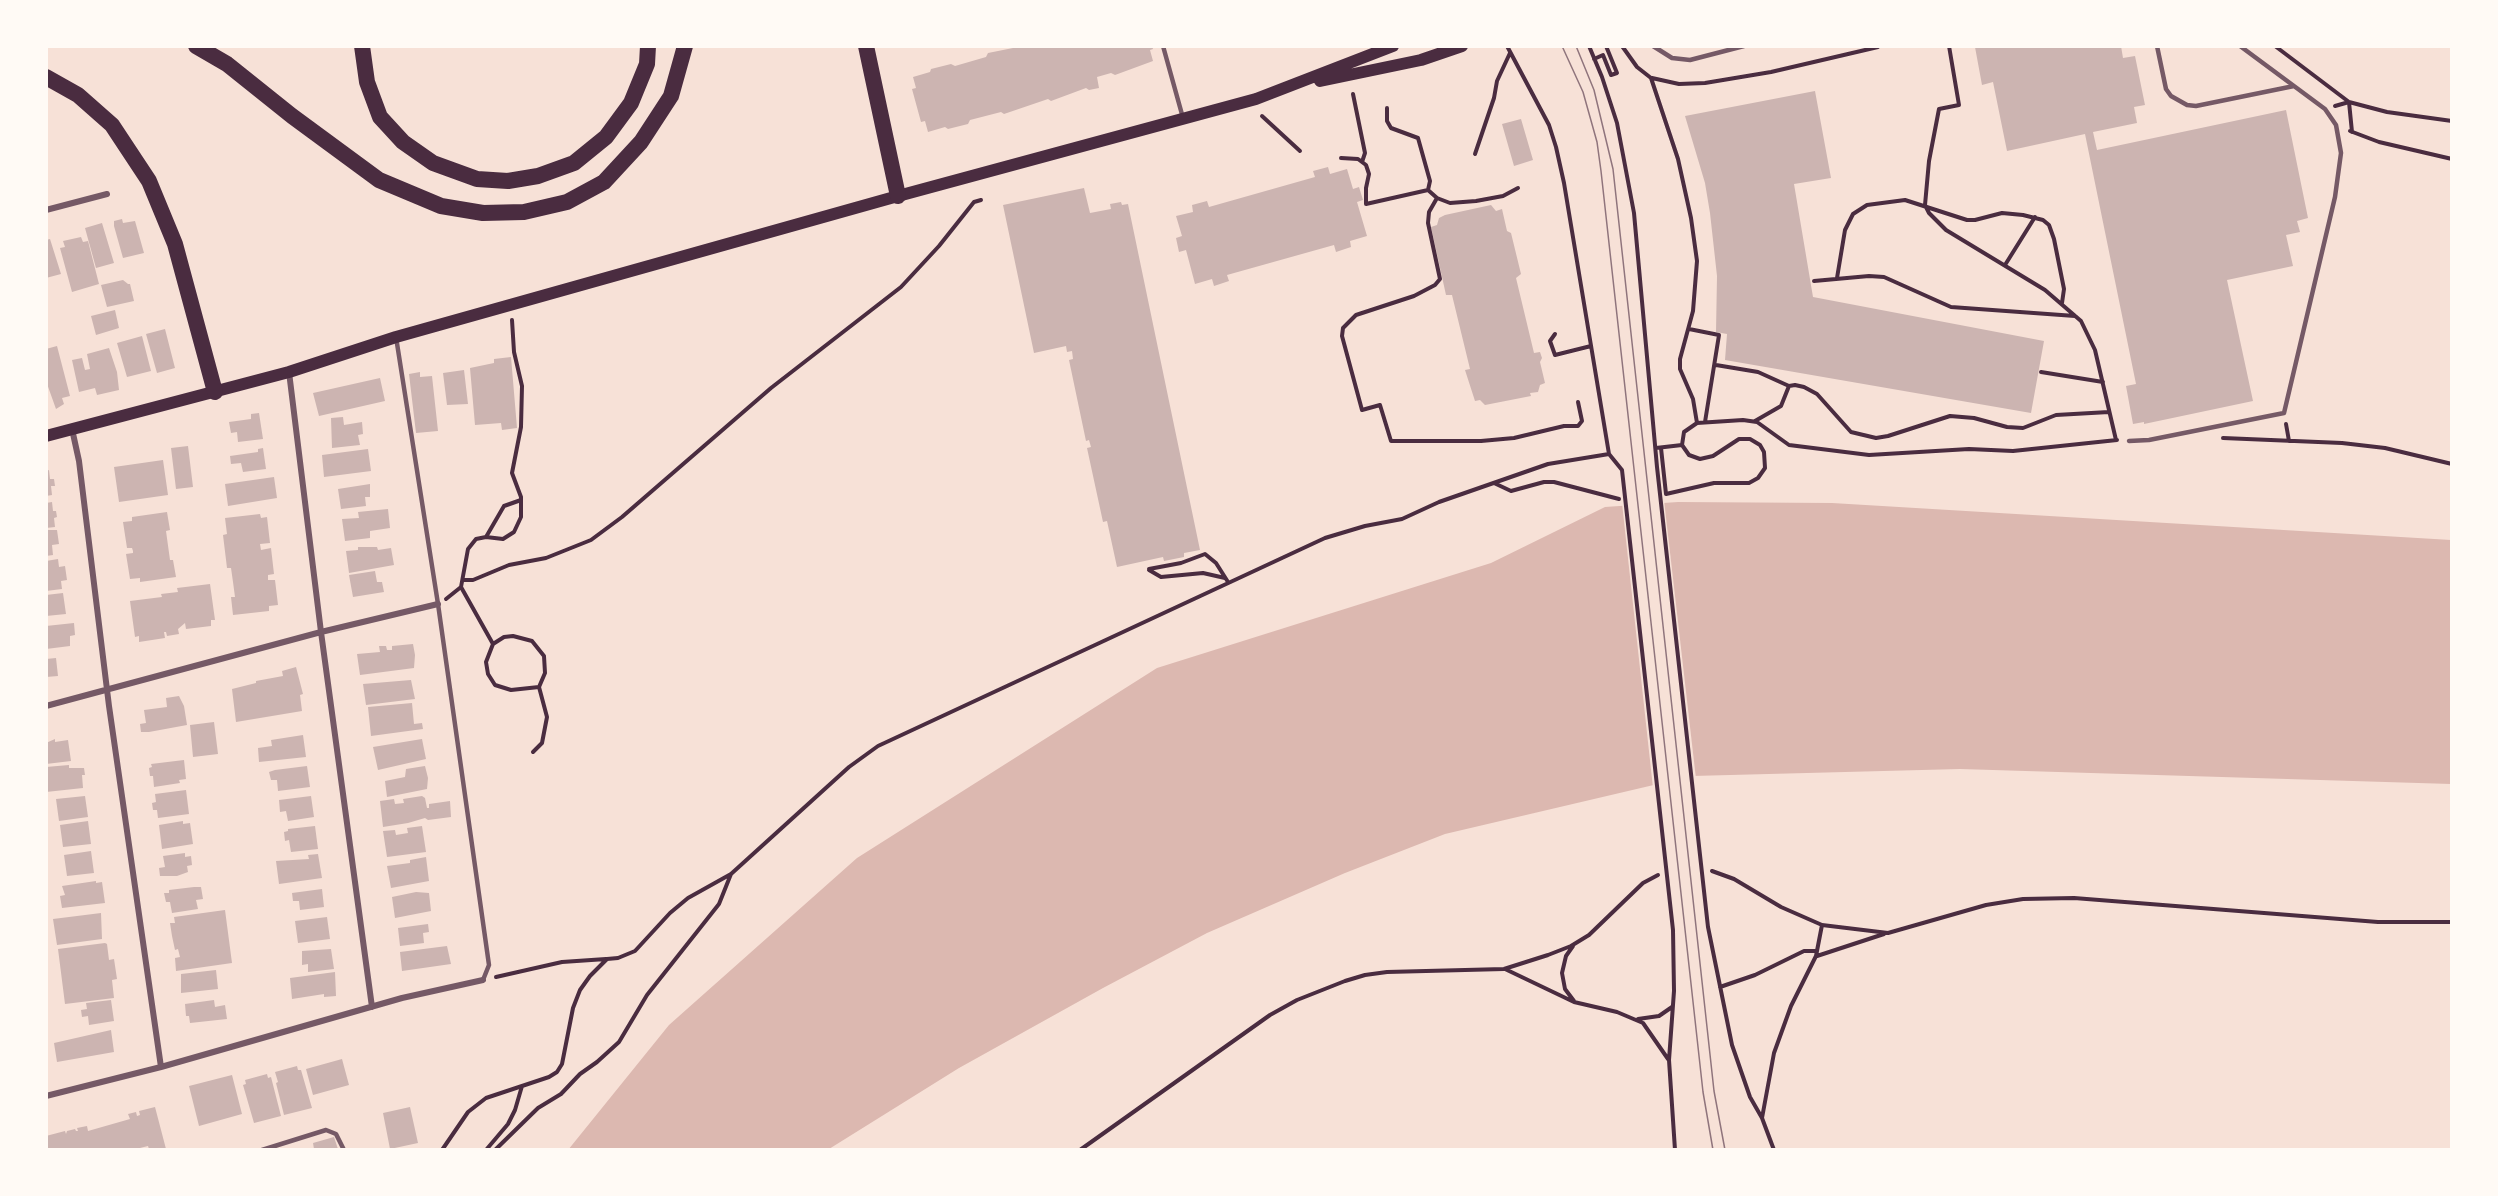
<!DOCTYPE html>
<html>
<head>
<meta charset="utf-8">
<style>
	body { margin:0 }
	#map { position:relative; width:2498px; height:1196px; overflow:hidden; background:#f7e1d7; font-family:Helvetica,sans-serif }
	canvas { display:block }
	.frame { position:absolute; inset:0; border:48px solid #fffaf5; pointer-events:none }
</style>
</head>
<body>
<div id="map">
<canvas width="2498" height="1196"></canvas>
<div class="frame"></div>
</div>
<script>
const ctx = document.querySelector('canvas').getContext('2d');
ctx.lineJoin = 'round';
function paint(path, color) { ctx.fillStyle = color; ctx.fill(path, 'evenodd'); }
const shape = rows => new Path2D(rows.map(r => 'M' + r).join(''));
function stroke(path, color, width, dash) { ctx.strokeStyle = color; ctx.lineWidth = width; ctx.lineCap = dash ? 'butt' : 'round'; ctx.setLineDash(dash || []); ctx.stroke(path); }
paint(shape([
	[1678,502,1832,503,2451,540,2451,784,1960,769,1692,776,1445,834,1345,873,1207,933,1103,988,959,1068,829,1149,568,1150,669,1025,857,858,1157,668,1491,563,1605,507]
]), '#dcb8b0');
paint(shape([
	[1664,500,1696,779,1653,788,1622,503]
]), '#f7e1d7');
paint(shape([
	[1023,46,1152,46,1153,49,1150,50,1153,61,1115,75,1111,73,1097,77,1099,88,1089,90,1086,88,1051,101,1048,99,1004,114,1001,112,970,120,968,124,948,129,945,127,928,132,925,121,921,122,912,89,916,88,913,77,930,72,931,69,951,64,955,66,986,57,988,53],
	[1979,46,2121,46,2123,58,2135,56,2145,105,2134,107,2137,123,2093,132,2097,150,2286,110,2308,218,2297,221,2300,232,2286,235,2293,266,2227,280,2253,401,2144,424,2144,422,2133,424,2126,386,2136,384,2085,134,2007,151,1993,82,1982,85,1975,47],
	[1815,91,1831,178,1794,184,1813,297,2044,341,2031,413,1725,360,1727,334,1716,332,1717,276,1710,213,1705,183,1685,116],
	[1521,119,1533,160,1514,166,1502,124],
	[1328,167,1330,174,1347,169,1353,189,1359,187,1363,200,1357,202,1367,236,1350,241,1351,247,1336,252,1334,245,1227,275,1229,281,1214,286,1212,279,1195,284,1186,250,1179,252,1176,238,1182,236,1176,216,1193,212,1192,205,1207,201,1209,207,1315,177,1313,171],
	[1084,188,1090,213,1111,209,1110,204,1121,202,1122,205,1128,204,1200,550,1184,553,1184,557,1164,561,1163,557,1117,567,1107,521,1103,522,1087,448,1091,447,1089,440,1086,441,1069,360,1073,359,1072,351,1067,352,1066,346,1034,353,1003,205],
	[1491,205,1496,211,1502,209,1507,231,1511,233,1521,274,1516,278,1534,353,1540,352,1542,358,1540,362,1545,383,1540,385,1538,392,1530,393,1531,396,1485,405,1480,400,1475,401,1465,370,1470,369,1452,295,1446,295,1431,227,1437,225,1439,218,1445,215],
	[122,219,123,223,135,221,144,253,123,258,114,226,114,221],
	[102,223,114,263,96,268,85,228],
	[81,237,83,242,88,241,99,284,72,292,60,248,65,247,63,241],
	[50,239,61,274,46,278,46,240],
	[123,280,128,284,130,284,134,301,107,307,101,285],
	[115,310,119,328,96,335,91,316],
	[165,329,175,368,157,373,146,334],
	[142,336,151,371,127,377,117,343],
	[57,346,70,396,62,398,64,404,56,409,46,381,46,349],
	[109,348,117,372,119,390,97,395,95,388,79,392,72,360,82,358,85,370,90,369,87,354],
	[511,357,517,428,502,430,501,423,475,425,470,368,494,363,494,359],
	[464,370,468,404,447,405,443,373],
	[420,372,420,377,432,376,438,431,416,433,409,374],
	[380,378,385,401,319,416,313,393],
	[259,413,263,439,238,442,237,432,231,433,229,422,251,419,251,414],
	[343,417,344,425,362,422,363,434,358,435,360,445,332,448,331,418],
	[188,446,193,487,176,489,171,448],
	[263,448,266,469,243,472,241,463,231,464,230,456,258,452,258,449],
	[368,449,371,471,324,477,322,455],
	[163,460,168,495,119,502,114,467],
	[49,470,50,479,54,479,55,486,51,486,52,495,46,496,46,471],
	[274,477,277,498,228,506,225,484],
	[370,484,370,497,365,497,366,506,341,509,338,489],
	[52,502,53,511,56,511,57,517,54,518,55,527,46,528,46,503],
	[388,509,390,528,370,531,370,538,345,541,342,519,359,518,358,512],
	[167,512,170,530,166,531,170,560,173,560,176,577,140,582,140,578,130,579,126,554,133,553,133,551,132,548,127,548,123,522,132,521,132,517],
	[260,514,261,518,267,517,270,543,260,544,261,550,271,548,274,574,268,575,268,580,275,580,278,605,269,606,269,611,233,615,231,597,235,597,233,582,231,568,227,568,223,535,227,534,225,518],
	[46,530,57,530,59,544,52,545,53,555,46,556],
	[358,547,377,547,378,550,391,548,394,565,349,573,346,551,358,550],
	[58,559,59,567,65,566,67,580,61,581,62,589,46,591,46,561],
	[375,571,377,582,382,582,384,592,353,597,349,575],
	[210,584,215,620,211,620,211,626,186,629,185,623,178,629,179,634,167,636,166,632,164,632,165,638,139,642,139,636,135,637,130,601,162,597,161,594,178,592,177,588],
	[63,593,66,614,46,616,46,595],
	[74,623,75,635,70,636,70,646,46,649,46,626],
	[413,644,415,655,414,668,360,675,357,654,380,652,379,646,386,646,387,650,392,650,392,646],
	[56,658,58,676,46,677,46,659],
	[296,667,303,694,300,695,302,711,236,722,232,689,256,683,256,681,283,676,282,671],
	[411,680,415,699,366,705,363,684],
	[179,696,184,706,187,725,149,732,141,732,140,724,146,723,144,710,167,707,166,698],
	[412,703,414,724,422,723,423,729,371,736,368,707],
	[214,722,218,754,193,757,190,725],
	[303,735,306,757,259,762,258,748,272,746,271,740],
	[55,739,55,742,68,740,71,761,46,764,46,743],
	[422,739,426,759,378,770,373,747],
	[184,760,186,779,179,780,180,783,154,787,153,776,150,776,149,768,152,767,151,764],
	[69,765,69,768,84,768,85,775,82,775,83,788,46,792,46,767],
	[307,766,310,787,278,791,277,780,271,780,269,772,275,770],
	[425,766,428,778,427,789,387,797,385,781,405,777,406,769],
	[186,790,189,814,158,818,157,810,153,810,152,803,156,802,155,794],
	[85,796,88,817,59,821,56,799],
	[311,796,314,817,288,821,286,811,280,812,279,800],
	[422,796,425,798,427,808,429,808,429,804,450,801,451,817,428,820,425,818,408,823,383,827,380,801,394,799,395,804,404,803,403,799],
	[88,821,91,844,63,847,60,825],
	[183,821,183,824,190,823,193,844,162,849,159,825],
	[315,826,318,849,291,852,289,840,285,841,284,832,288,831,288,829],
	[422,826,426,852,387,857,383,831,395,830,396,835,408,833,407,828],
	[91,851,94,873,67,876,64,855],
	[185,853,185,857,191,856,192,865,187,866,188,872,177,876,160,876,159,868,165,867,163,856],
	[318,854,322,878,279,884,276,861,309,859,308,855],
	[426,857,429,881,391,888,387,866,410,863,410,860],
	[96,881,96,883,102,882,105,903,62,908,60,896,65,895,62,886],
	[194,887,201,887,203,899,196,900,198,909,172,913,170,902,166,902,164,893,169,893,169,890],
	[322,889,324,907,300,910,299,901,293,901,292,893],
	[416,892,429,893,431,911,395,918,392,897],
	[225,910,232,963,176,971,175,958,180,957,178,949,175,950,172,936,170,923,175,923,174,917],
	[101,913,102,939,57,945,53,919],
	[327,917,330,939,298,943,295,921],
	[428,924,429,932,423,933,424,943,400,946,398,928],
	[105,943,107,944,109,960,114,959,117,979,112,980,114,998,65,1004,58,949],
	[447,946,451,964,402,971,400,952],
	[331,949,334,969,308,972,308,964,302,965,302,951],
	[216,970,218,989,181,993,181,974],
	[335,972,336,996,324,997,324,994,292,999,290,978],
	[111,1000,114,1021,89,1025,88,1016,82,1017,81,1010,87,1009,86,1003],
	[214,1000,215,1007,225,1005,227,1019,190,1023,189,1016,186,1016,185,1004],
	[111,1030,114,1052,57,1062,54,1043],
	[342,1059,349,1085,313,1095,306,1069],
	[297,1066,298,1070,301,1070,312,1108,284,1115,276,1083,278,1082,275,1072],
	[267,1074,268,1078,271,1077,281,1116,254,1123,243,1085,246,1084,245,1080],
	[232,1075,242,1114,199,1126,189,1086],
	[155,1107,166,1149,149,1149,148,1146,136,1149,46,1149,46,1136,65,1131,66,1134,67,1131,75,1129,76,1131,78,1131,77,1128,87,1126,88,1131,130,1119,128,1114,136,1112,137,1116,140,1115,139,1111],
	[410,1107,418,1143,390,1149,383,1113],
	[334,1137,338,1149,314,1149,313,1143]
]), '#ccb4b1');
stroke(shape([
	[1507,46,1549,125,1556,147,1564,183,1609,454,1622,470,1673,930,1674,991,1669,1060,1675,1150],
	[1589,46,1602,77,1617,123,1634,213,1657,467,1708,927,1732,1045,1750,1097,1762,1118,1774,1150],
	[1622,46,1637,67,1651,78,1678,159,1691,218,1697,261,1693,311,1680,359,1680,369,1693,399,1697,423],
	[1949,46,1959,105,1939,109,1929,161,1925,205,1929,213,1946,230,2045,290,2081,321,2095,350,2116,440],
	[2275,46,2349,102,2352,132],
	[1594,59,1603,55,1611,75,1617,73,1606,46],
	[1652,78,1679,84,1705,83,1771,72,1878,47],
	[1353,94,1365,153,1362,162],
	[2335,106,2349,102,2387,112,2452,121],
	[1387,108,1387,121,1391,128,1418,138,1430,181,1428,190],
	[1262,116,1300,151],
	[2350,131,2379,142,2452,159],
	[1475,154,1494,98,1497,81,1510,53],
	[1341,158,1358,159,1366,165,1369,174,1366,188,1366,204,1428,190,1437,198,1450,203,1476,201,1503,196,1518,188],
	[1437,198,1429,212,1428,223,1440,279,1435,285,1414,296,1356,315,1343,328,1342,336,1362,410,1380,405,1391,441,1481,441,1514,438,1564,426,1578,426,1582,421,1578,402],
	[2005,265,2035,217],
	[1837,278,1845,230,1853,214,1867,205,1905,200,1967,220,1975,220,2002,213,2023,215,2043,220,2049,225,2054,239,2064,289,2062,303],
	[1814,281,1869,276,1884,277,1951,307,2075,316],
	[1689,329,1719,335,1705,422],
	[1555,334,1550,341,1555,355,1591,346],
	[1716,365,1758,372,1789,386],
	[2041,372,2103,382],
	[1755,421,1781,406,1789,386,1795,385,1804,387,1817,394,1851,432,1876,438,1888,436,1950,416,1974,418,2007,427,2023,428,2056,415,2109,412],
	[2286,424,2289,441],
	[2223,438,2342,443,2385,448,2452,464],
	[1656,448,1682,445,1684,432,1697,423,1743,420,1757,422,1789,445,1869,455,1969,449,2013,451,2117,440],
	[1661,448,1666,494,1714,483,1749,483,1758,478,1765,468,1764,452,1760,445,1750,439,1739,439,1713,456,1700,459,1689,455,1682,445],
	[1494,483,1511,491,1544,482,1554,482,1619,499],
	[486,537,504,506,521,500],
	[1149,569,1181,563,1205,554,1216,563,1228,582],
	[1149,570,1161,577,1203,573,1225,578],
	[464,580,473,580,509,565,546,558,591,540,622,517,771,388,901,287,939,246,974,202,981,200],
	[461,587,493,644],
	[446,599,461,587,468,549,476,539,486,537,503,539,514,532,521,517,521,497,512,473,521,427,522,386,514,352,512,320],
	[533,752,542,743,547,717,539,687,545,673,544,656,532,641,513,636,504,637,493,644,486,662,488,674,495,685,511,690,539,687],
	[1712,871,1734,879,1781,907,1822,925,1816,956,1791,1006,1774,1053,1762,1118],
	[1822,925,1888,933,1986,905,2023,899,2074,898,2378,922,2452,922],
	[1573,946,1566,956,1562,973,1565,989,1574,1001],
	[1817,956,1884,934],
	[1505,969,1574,1002,1617,1012,1643,1023,1668,1059],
	[496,977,562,962,606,959],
	[1720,987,1755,975,1804,951,1817,951],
	[1638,1019,1659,1016,1672,1007],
	[442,1150,468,1112,486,1098,549,1077,557,1072,562,1064,573,1008,580,990,590,976,607,959,618,958,635,951,670,913,688,898,731,874,849,767,878,746,1325,538,1365,526,1402,519,1439,502,1548,464,1609,454],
	[486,1150,508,1124,515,1110,522,1086],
	[495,1150,538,1108,561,1094,580,1074,597,1062,619,1042,647,995,719,904,731,874],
	[1080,1150,1270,1015,1297,1000,1345,981,1365,975,1387,972,1504,969,1548,955,1571,946,1589,935,1643,883,1658,875]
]), '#4a2c40', 4);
stroke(shape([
	[1163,46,1183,118],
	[1653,46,1672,58,1690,60,1744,46],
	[2157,46,2166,89,2171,96,2187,105,2196,106,2294,86],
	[396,337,438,604,489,965,483,980],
	[2129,441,2149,440,2284,413,2335,197,2341,153,2336,125,2325,109,2240,46],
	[262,1150,326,1130,336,1134,344,1150]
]), '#755966', 4.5);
stroke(shape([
	[46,210,107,194],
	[289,372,321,632,372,1007],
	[72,429,79,461,109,706,161,1067],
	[46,706,321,632,438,604],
	[46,1096,161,1067,402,998,483,980]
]), '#755966', 6);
stroke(shape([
	[1320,81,1421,60,1462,46],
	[46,436,289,372,396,337,898,196,1256,99,1393,46]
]), '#4a2c40', 12);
stroke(shape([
	[196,46,227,64,292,116,379,180,441,206,483,213,524,212,567,202,604,182,641,142,671,96,685,46],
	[362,46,367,82,380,117,403,142,433,163,477,179,508,181,538,176,574,163,606,137,631,103,647,64,648,46],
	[866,46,898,196],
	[46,77,78,95,112,125,149,181,175,244,215,392]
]), '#4a2c40', 16);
stroke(shape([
	[1562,46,1583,92,1597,142,1601,171,1703,1092,1713,1150],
	[1576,46,1594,90,1613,169,1714,1091,1725,1150]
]), '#8f747c', 1.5);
</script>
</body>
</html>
